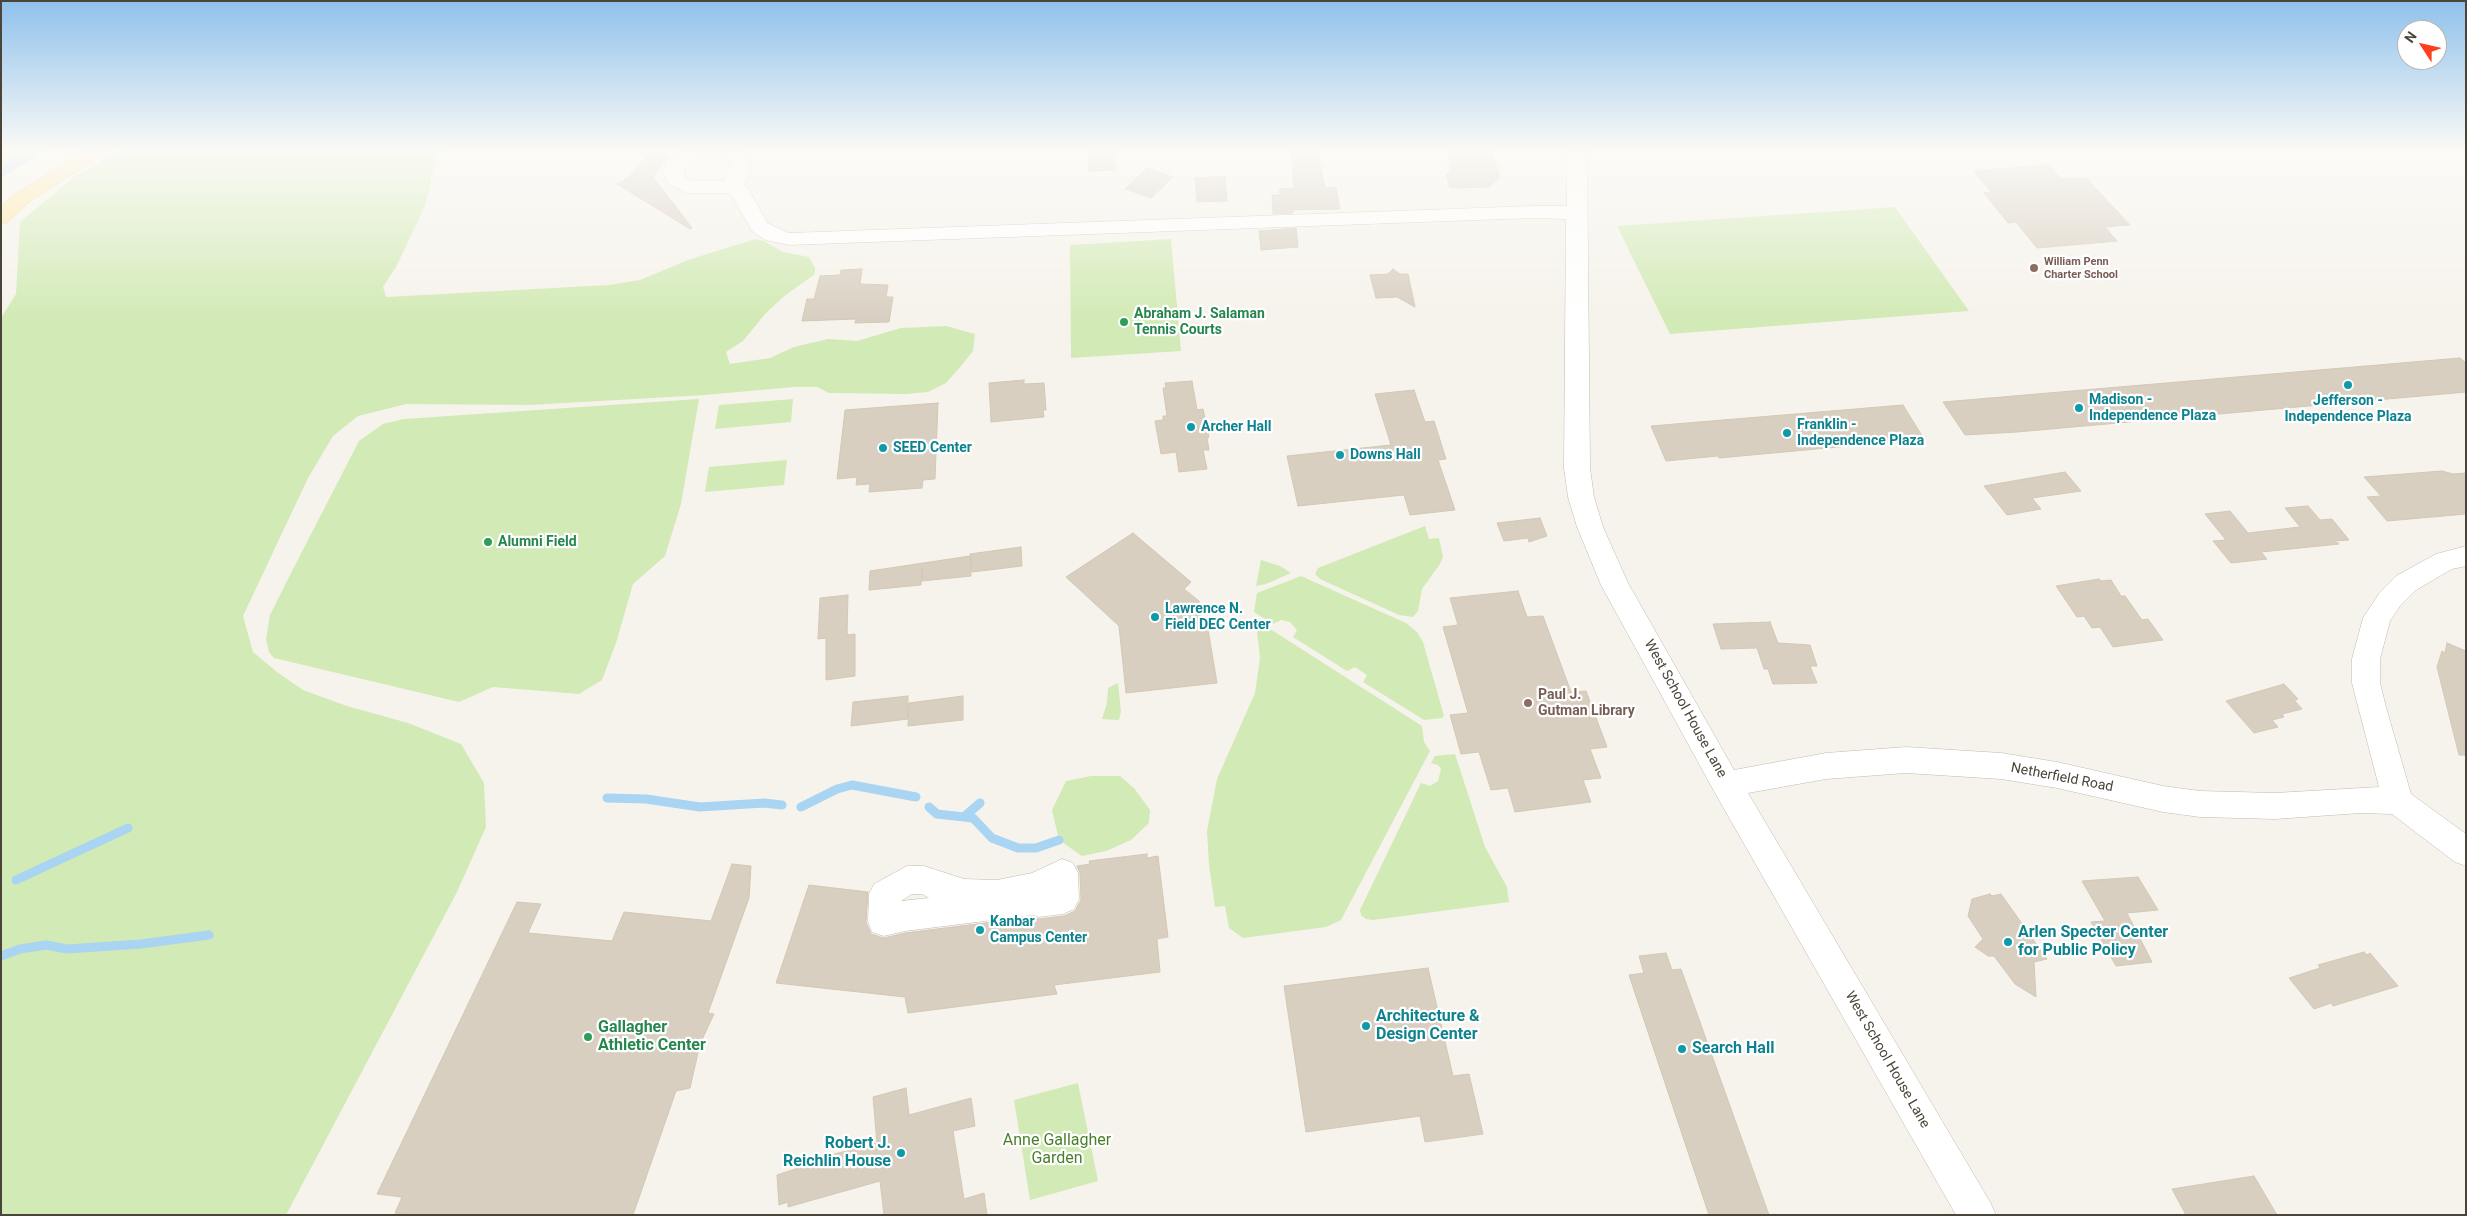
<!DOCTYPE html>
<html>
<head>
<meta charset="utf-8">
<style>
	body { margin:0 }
	#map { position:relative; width:2467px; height:1216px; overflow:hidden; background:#f6f3ec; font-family:Roboto,sans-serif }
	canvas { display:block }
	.frame { position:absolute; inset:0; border:2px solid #4b4439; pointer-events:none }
	.north { position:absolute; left:2397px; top:20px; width:50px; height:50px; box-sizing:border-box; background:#fff; border:1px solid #b7b4b0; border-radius:50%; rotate:305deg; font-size:14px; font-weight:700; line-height:20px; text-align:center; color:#4b4439 }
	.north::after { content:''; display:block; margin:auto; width:18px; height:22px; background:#fc3f1d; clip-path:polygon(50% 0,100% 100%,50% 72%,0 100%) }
</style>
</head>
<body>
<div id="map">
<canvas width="2467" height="1216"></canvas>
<div class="frame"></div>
<div class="north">N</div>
</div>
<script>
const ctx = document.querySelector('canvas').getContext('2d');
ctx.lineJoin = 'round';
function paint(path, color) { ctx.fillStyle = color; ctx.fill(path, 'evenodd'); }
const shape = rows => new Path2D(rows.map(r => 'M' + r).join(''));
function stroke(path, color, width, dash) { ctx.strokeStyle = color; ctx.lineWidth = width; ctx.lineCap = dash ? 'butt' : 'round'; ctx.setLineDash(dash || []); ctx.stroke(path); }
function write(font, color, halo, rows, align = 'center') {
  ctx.font = font + ' Roboto,sans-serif'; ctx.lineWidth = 4.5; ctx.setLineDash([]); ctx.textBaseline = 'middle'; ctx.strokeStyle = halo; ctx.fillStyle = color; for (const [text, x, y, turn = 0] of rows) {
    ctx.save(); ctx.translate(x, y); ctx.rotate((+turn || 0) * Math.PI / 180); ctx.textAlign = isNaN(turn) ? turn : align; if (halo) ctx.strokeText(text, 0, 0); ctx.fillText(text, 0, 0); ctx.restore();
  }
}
paint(shape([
	[7,150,30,150,1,168,1,154],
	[120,150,444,150,440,152,431,176,431,184,425,206,396,267,383,287,386,297,609,285,640,280,688,260,755,239,764,241,783,252,809,257,815,268,815,274,783,297,765,314,743,341,726,352,730,364,770,358,794,347,828,339,857,341,901,328,946,326,975,334,973,351,961,366,946,383,928,392,906,394,829,393,817,387,794,387,705,395,530,405,406,404,358,416,333,436,308,478,243,616,253,652,277,672,303,690,347,706,408,723,461,744,484,783,486,827,457,892,286,1215,1,1215,1,318,16,294,20,222,74,177],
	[1895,207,1969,311,1670,334,1617,226],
	[1171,239,1181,351,1071,358,1070,245],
	[699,399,681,504,665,556,633,584,616,643,602,680,579,694,493,687,459,702,274,658,269,652,266,639,270,615,290,575,359,441,383,424,404,419],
	[793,399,791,422,715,429,719,405],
	[787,460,784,485,705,492,709,467],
	[1425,526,1429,539,1439,538,1443,557,1440,564,1422,589,1418,611,1413,617,1399,615,1320,579,1315,574,1318,568],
	[1261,560,1280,566,1291,573,1266,584,1256,586],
	[1301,576,1406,623,1417,632,1423,642,1444,716,1442,718,1424,720,1363,682,1367,675,1355,667,1347,671,1293,637,1297,630,1290,622,1281,620,1273,624,1254,612,1257,593],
	[1256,623,1267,627,1422,726,1424,742,1430,751,1341,920,1326,927,1243,938,1229,928,1225,906,1215,907,1209,865,1207,831,1217,779,1255,693,1260,658],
	[1118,683,1121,712,1119,720,1102,719,1107,703,1108,688],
	[1455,754,1485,847,1507,887,1509,902,1373,920,1366,919,1361,915,1360,910,1421,783,1430,786,1438,781,1441,769,1438,765,1431,763,1435,756],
	[1091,776,1120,776,1134,788,1150,810,1149,823,1131,840,1106,851,1082,856,1059,840,1052,810,1066,781],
	[1078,1083,1098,1181,1030,1200,1014,1100]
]), '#d2eab5');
paint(shape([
	[30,150,46,150,1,178,1,168]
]), '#a9d4f2');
stroke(shape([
	[607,798,646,799,700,807,764,803,782,805],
	[801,807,837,789,852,785,916,797],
	[929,807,937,814,973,818,992,838,1018,848,1036,848,1059,840],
	[965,816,980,803],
	[16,880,128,828],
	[1,956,20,949,46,945,67,949,141,944,209,935]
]), '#a9d4f2', 9);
const building = shape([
	[1088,150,1114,150,1116,170,1089,171,1088,150],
	[1291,150,1317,150,1325,188,1336,187,1340,209,1293,210,1293,213,1273,214,1272,195,1280,195,1279,189,1294,188,1291,150],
	[1446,150,1491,150,1500,177,1489,187,1450,188,1446,175,1450,172,1450,163,1446,150],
	[649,153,670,156,653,177,692,228,690,229,617,184,629,177,649,153],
	[2049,165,2062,179,2086,178,2130,225,2105,227,2117,241,2037,248,2016,222,2008,223,1984,193,1991,192,1974,171,2049,165],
	[1147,168,1173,177,1151,198,1125,189,1147,168],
	[1225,176,1227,201,1197,202,1195,178,1225,176],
	[1296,228,1298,247,1261,250,1259,231,1296,228],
	[862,269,860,284,888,285,886,297,893,297,889,322,855,323,856,319,802,321,807,299,814,299,820,276,840,275,841,270,862,269],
	[1393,269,1400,274,1408,274,1415,307,1397,297,1376,298,1370,275,1388,274,1393,269],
	[2460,358,2466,363,2466,392,2017,432,1965,435,1943,402,2460,358],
	[1024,380,1024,384,1044,383,1046,410,1043,410,1044,417,991,422,989,383,1024,380],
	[1192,381,1197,410,1203,409,1209,437,1207,438,1209,450,1203,450,1207,469,1179,472,1176,452,1161,454,1155,421,1163,420,1163,416,1167,416,1163,388,1166,388,1165,383,1192,381],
	[1414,390,1425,422,1434,421,1446,459,1438,460,1455,510,1410,515,1404,495,1298,506,1287,456,1391,445,1375,394,1414,390],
	[938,403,935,479,923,480,922,488,869,492,870,484,856,485,857,477,837,479,845,410,938,403],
	[1903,405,1924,439,1719,458,1718,456,1666,461,1651,426,1903,405],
	[2442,471,2453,474,2466,473,2466,514,2387,521,2367,497,2381,496,2364,477,2442,471],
	[2065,472,2081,491,2032,498,2041,509,2007,515,1984,486,2065,472],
	[2308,506,2320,520,2332,519,2349,540,2335,541,2339,544,2261,552,2267,559,2231,563,2213,541,2226,540,2205,514,2230,511,2248,533,2300,527,2285,508,2308,506],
	[1540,518,1547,536,1529,542,1528,538,1504,541,1497,523,1540,518],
	[1133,533,1191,582,1184,589,1199,601,1202,623,1207,623,1217,683,1126,693,1119,626,1066,577,1133,533],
	[1021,547,1022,566,972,572,970,554,1021,547],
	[970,556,971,576,922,581,922,568,921,585,869,590,870,571,970,556],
	[2099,579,2101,581,2111,580,2121,596,2125,596,2142,620,2148,619,2163,640,2113,647,2100,627,2092,628,2084,616,2077,617,2056,586,2099,579],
	[1518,591,1527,617,1543,616,1571,692,1586,691,1607,747,1590,749,1601,778,1583,780,1591,802,1515,812,1508,788,1491,790,1479,752,1461,754,1450,715,1468,713,1443,627,1458,625,1450,598,1518,591],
	[848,595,847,635,855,634,855,676,826,680,826,638,818,639,820,598,848,595],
	[1770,622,1778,643,1810,645,1817,666,1810,666,1817,683,1773,684,1768,669,1764,669,1757,648,1721,649,1713,624,1770,622],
	[2447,643,2466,651,2466,755,2459,755,2437,667,2442,651,2445,653,2447,643],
	[2284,684,2298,699,2294,700,2302,709,2282,714,2284,717,2272,720,2278,727,2254,733,2226,701,2284,684],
	[908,696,908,719,851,726,853,702,908,696],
	[963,696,963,720,908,726,909,703,963,696],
	[1147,854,1147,858,1158,856,1168,937,1157,939,1160,972,1054,985,1057,994,908,1013,905,997,776,983,809,885,868,892,866,922,871,934,884,938,905,933,1033,917,1039,919,1064,916,1075,911,1081,900,1080,873,1077,866,1090,864,1089,861,1147,854],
	[732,864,751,866,749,898,708,1013,714,1014,700,1044,690,1088,676,1091,633,1215,416,1215,395,1213,402,1197,377,1194,517,902,541,904,528,933,612,941,624,912,711,921,732,864],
	[2138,877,2158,910,2127,913,2152,962,2116,966,2091,922,2105,921,2082,881,2138,877],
	[1990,894,1992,896,2001,894,2047,959,2034,962,2036,997,2015,984,1994,956,1988,956,1975,947,1983,939,1968,916,1972,899,1990,894],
	[2364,952,2367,955,2370,953,2398,986,2333,1006,2331,1003,2314,1009,2289,978,2320,968,2318,965,2364,952],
	[1666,953,1672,970,1681,969,1769,1215,1709,1215,1629,975,1644,973,1639,956,1666,953],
	[1428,968,1453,1076,1469,1074,1483,1134,1425,1142,1420,1116,1306,1132,1284,986,1428,968],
	[906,1088,909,1115,971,1098,975,1126,953,1131,964,1199,984,1193,987,1215,884,1215,880,1181,788,1207,788,1202,779,1205,777,1175,823,1160,823,1157,877,1143,873,1097,906,1088],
	[2254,1176,2277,1215,2186,1215,2172,1189,2254,1176]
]);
paint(building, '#d8cfc1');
stroke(building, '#d3c7b4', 1);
const street = shape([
	[690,150,741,150,751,161,750,171,744,185,751,193,767,223,789,233,1533,206,1567,206,1567,150,1587,150,1590,468,1594,497,1603,527,1628,583,1734,770,1826,753,1906,747,2001,753,2057,762,2163,786,2200,791,2275,793,2379,787,2352,683,2352,659,2363,618,2380,592,2396,576,2436,554,2466,546,2466,566,2452,569,2416,590,2400,606,2390,621,2380,659,2380,683,2386,707,2411,794,2466,834,2466,866,2455,862,2392,814,2361,813,2275,819,2200,817,2163,812,2057,788,2001,779,1906,773,1826,779,1748,793,1990,1202,1996,1215,1956,1215,1715,793,1601,585,1577,527,1568,497,1564,468,1566,219,1533,218,789,245,765,240,752,231,732,196,728,193,688,193,669,185,663,173,665,167,682,152,690,150],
	[708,157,726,157,731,162,725,181,692,181,685,177,684,170,696,160,708,157],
	[1062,859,1073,863,1078,873,1079,899,1074,909,1063,914,1039,917,1033,915,905,931,884,936,872,932,868,921,869,894,874,884,907,866,924,866,964,879,997,880,1032,873,1062,859],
	[912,894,922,894,929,898,901,901,912,894]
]);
const primary = shape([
	[84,150,107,150,104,154,29,202,8,222,1,224,1,206,15,194,84,150]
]);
stroke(street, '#c2bbae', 1);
stroke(primary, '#e6c16a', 1);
paint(street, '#fff');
paint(primary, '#ffe39c');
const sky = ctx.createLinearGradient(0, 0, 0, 320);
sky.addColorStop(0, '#8fc1ec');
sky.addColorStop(0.47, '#fbfaf6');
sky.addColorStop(1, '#fbfaf600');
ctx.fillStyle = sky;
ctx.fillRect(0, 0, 2467, 320);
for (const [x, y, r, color] of [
	[2034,268,5,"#8d6e63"],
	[1124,322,5,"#2e9e5b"],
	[2348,385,5,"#0f9aa8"],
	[2079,408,5,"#0f9aa8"],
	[1191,427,5,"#0f9aa8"],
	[1787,433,5,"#0f9aa8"],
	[883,448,5,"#0f9aa8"],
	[1340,455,5,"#0f9aa8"],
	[488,542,5,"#2e9e5b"],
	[1155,617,5,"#0f9aa8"],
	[1528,703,5,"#8d6e63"],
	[980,930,5,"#0f9aa8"],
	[2008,942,5,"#0f9aa8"],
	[1366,1026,5,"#0f9aa8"],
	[588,1037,5,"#2e9e5b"],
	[1682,1049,5,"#0f9aa8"],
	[901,1153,5,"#0f9aa8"]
]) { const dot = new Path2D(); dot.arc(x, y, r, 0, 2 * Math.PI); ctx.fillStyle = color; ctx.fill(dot); stroke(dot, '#fff', 2); }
write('bold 11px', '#785e54', '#fff', [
	["William Penn",2044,262],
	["Charter School",2044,275]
], 'left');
write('bold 14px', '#27864d', '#fff', [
	["Abraham J. Salaman",1134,314],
	["Tennis Courts",1134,330],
	["Alumni Field",498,542]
], 'left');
write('bold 14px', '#0d838f', '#fff', [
	["Madison -",2089,400],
	["Independence Plaza",2089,416],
	["Jefferson -",2348,401,"center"],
	["Independence Plaza",2348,417,"center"],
	["Franklin -",1797,425],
	["Independence Plaza",1797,441],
	["Archer Hall",1201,427],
	["SEED Center",893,448],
	["Downs Hall",1350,455],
	["Lawrence N.",1165,609],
	["Field DEC Center",1165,625],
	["Kanbar",990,922],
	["Campus Center",990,938]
], 'left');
write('bold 14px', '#785e54', '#fff', [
	["Paul J.",1538,695],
	["Gutman Library",1538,711]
], 'left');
write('14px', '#4b4439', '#fff', [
	["West School House Lane",1685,709,61],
	["Netherfield Road",2062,778,11],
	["West School House Lane",1887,1060,60]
]);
write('bold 16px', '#0d838f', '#fff', [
	["Arlen Specter Center",2018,933],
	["for Public Policy",2018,951],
	["Architecture &",1376,1017],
	["Design Center",1376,1035],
	["Search Hall",1692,1049],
	["Robert J.",891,1144,"right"],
	["Reichlin House",891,1162,"right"]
], 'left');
write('bold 16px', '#27864d', '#fff', [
	["Gallagher",598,1028],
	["Athletic Center",598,1046]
], 'left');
write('16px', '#4a7f2a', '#fff', [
	["Anne Gallagher",1057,1141],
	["Garden",1057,1159]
]);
</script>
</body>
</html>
